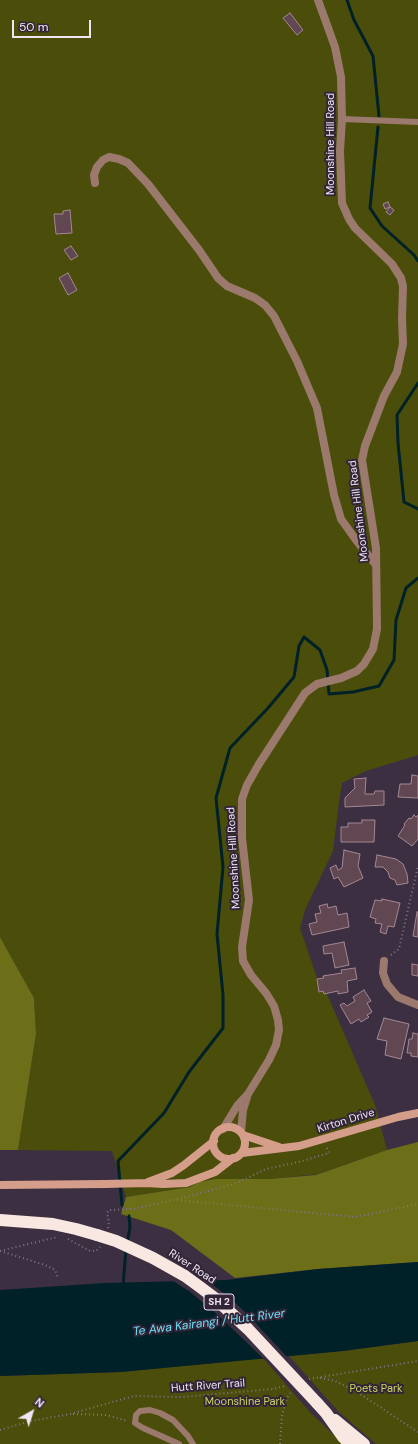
<!DOCTYPE html>
<html>
<head>
<meta charset="utf-8">
<style>
	body { margin:0 }
	#map { position:relative; width:418px; height:1444px; overflow:hidden; background:#3d2f42; font-family:"DM Sans",sans-serif }
	canvas { display:block }
	.north { position:absolute; left:12px; top:1392px; width:40px; height:40px; -webkit-text-stroke:3px #322538; paint-order:stroke; rotate:39deg; font-size:11px; font-weight:700; line-height:16px; text-align:center; color:#efe6f3 }
	.north::after { content:''; display:block; margin:auto; width:14px; height:18px; background:#efe6f3; clip-path:polygon(50% 0,100% 100%,50% 72%,0 100%) }
	.scale { position:absolute; left:12px; top:20px; width:79px; height:18px; box-sizing:border-box; border:2px solid #efe6f3; border-top:0; padding-left:5px; font-size:12px; line-height:14px; white-space:nowrap; color:#efe6f3; -webkit-text-stroke:3px #322538; paint-order:stroke }
</style>
</head>
<body>
<div id="map">
<canvas width="418" height="1444"></canvas>
<div class="north">N</div>
<div class="scale">50 m</div>
</div>
<script>
const ctx = document.querySelector('canvas').getContext('2d');
ctx.lineJoin = 'round';
function paint(path, color) { ctx.fillStyle = color; ctx.fill(path, 'evenodd'); }
const shape = rows => new Path2D(rows.map(r => 'M' + r).join(''));
function stroke(path, color, width, dash) { ctx.strokeStyle = color; ctx.lineWidth = width; ctx.lineCap = dash ? 'butt' : 'round'; ctx.setLineDash(dash || []); ctx.stroke(path); }
function write(font, color, halo, rows, align = 'center') {
  ctx.font = font + ' "DM Sans",sans-serif'; ctx.lineWidth = 4; ctx.setLineDash([]); ctx.textBaseline = 'middle'; ctx.strokeStyle = halo; ctx.fillStyle = color; for (const [text, x, y, turn = 0] of rows) {
    ctx.save(); ctx.translate(x, y); ctx.rotate((+turn || 0) * Math.PI / 180); ctx.textAlign = isNaN(turn) ? turn : align; if (halo) ctx.strokeText(text, 0, 0); ctx.fillText(text, 0, 0); ctx.restore();
  }
}
paint(shape([
	[0,0,418,0,418,755,366,771,342,783,339,802,333,851,305,910,300,928,317,978,327,994,375,1105,387,1150,318,1174,269,1179,200,1182,190,1187,126,1197,112,1151,18,1150,36,1034,34,998,0,937],
	[418,1341,418,1444,376,1444,339,1412,289,1356,343,1351],
	[263,1358,309,1411,343,1444,0,1444,0,1376,121,1372]
]), '#4b4d0b');
paint(shape([
	[0,937,34,998,36,1034,18,1150,0,1150],
	[418,1142,418,1262,318,1269,235,1278,171,1230,121,1214,126,1197,190,1187,199,1182,216,1179,269,1179,316,1175,387,1150]
]), '#6c6f17');
paint(shape([
	[418,1262,418,1341,343,1351,121,1372,0,1376,0,1290,105,1283,226,1280,318,1269]
]), '#002127');
paint(shape([
	[204,1278,230,1298,248,1315,288,1358,265,1360,218,1315,189,1291,170,1279]
]), '#3d2f42');
stroke(shape([
	[347,0,354,20,373,56,379,116],
	[378,127,370,208,382,226,414,255,418,261],
	[418,383,397,415,398,443,404,502,418,509],
	[122,1205,118,1161,164,1113,189,1072,223,1028,223,995,217,934,223,867,216,798,230,748,268,708,294,677,299,646,304,637,320,650,327,670,329,694,353,692,379,686,394,660,396,620,406,588,418,578],
	[127,1244,130,1227,129,1216],
	[123,1286,126,1249]
]), '#002127', 3);
const building = shape([
	[290,13,303,30,297,35,283,18,290,13],
	[388,202,390,207,385,209,383,204,388,202],
	[390,207,394,210,390,215,386,212,390,207],
	[70,210,72,233,56,234,54,214,63,214,63,211,70,210],
	[71,246,78,256,71,260,64,250,71,246],
	[68,273,77,290,68,295,59,278,68,273],
	[412,775,418,776,418,798,398,797,400,784,411,784,412,775],
	[366,778,365,794,374,794,375,791,384,791,384,805,345,807,345,798,355,788,354,779,366,778],
	[414,815,416,817,418,815,418,839,412,846,398,836,405,825,404,824,409,818,411,819,414,815],
	[362,820,375,820,374,842,341,842,341,827,348,827,348,823,362,823,362,820],
	[344,850,360,854,358,866,363,878,344,887,338,877,334,879,330,868,336,865,338,870,342,868,344,850],
	[377,855,396,859,403,864,407,874,408,883,397,885,395,880,390,878,388,872,383,867,375,867,377,855],
	[382,899,400,903,394,927,388,926,386,934,380,932,382,924,375,923,376,919,370,917,375,900,382,901,382,899],
	[327,904,328,908,336,906,338,915,347,913,349,927,312,935,309,924,317,922,315,914,321,913,319,906,327,904],
	[417,912,418,912,418,937,413,936,417,912],
	[344,942,349,965,335,968,332,953,324,954,323,946,344,942],
	[412,964,418,965,418,976,412,975,412,964],
	[355,968,357,979,347,981,348,992,338,994,338,991,324,994,323,991,319,992,317,979,324,978,323,976,342,973,341,970,355,968],
	[364,990,371,1001,367,1003,372,1012,367,1015,369,1017,361,1022,359,1019,351,1024,340,1005,344,1003,347,1006,355,1001,353,997,364,990],
	[384,1018,409,1024,401,1059,385,1055,387,1041,377,1039,384,1018],
	[413,1033,418,1034,418,1057,411,1056,411,1053,407,1053,409,1039,412,1039,413,1033]
]);
paint(building, '#604752');
stroke(building, '#a48894', 1);
stroke(shape([
	[391,955,399,949,418,866],
	[177,1200,355,1217,418,1204],
	[108,1228,109,1222,107,1213,109,1210,133,1209,190,1196,237,1183,266,1169,299,1162,329,1153,326,1146],
	[68,1239,90,1251,96,1251,100,1247],
	[0,1251,45,1265,55,1270,58,1278],
	[0,1251,57,1237],
	[320,1378,335,1381,357,1392,418,1432],
	[309,1379,418,1361],
	[73,1414,106,1415,128,1421],
	[0,1430,31,1421,70,1414,134,1396,182,1397,273,1389,285,1386],
	[280,1444,282,1415,287,1398,291,1392]
]), '#817586', 2, [1, 3]);
stroke(shape([
	[342,119,418,122],
	[179,1444,143,1428,135,1423,136,1415,140,1411,150,1410,160,1413,173,1420,188,1436,193,1444]
]), '#9b796c', 6);
stroke(shape([
	[95,183,94,175,97,167,103,160,109,157,119,159,128,163,148,184,199,250,218,278,227,286,255,298,265,305,274,316,297,361,317,408,334,495,341,519,356,540,376,565],
	[384,961,383,973,387,984,398,997,418,1005],
	[223,1129,237,1106,248,1094,269,1060,276,1045,279,1030,278,1020,274,1006,266,993,251,975,243,961,242,947,249,900,242,838,242,799,247,785,259,764,305,693,317,684,341,678,357,671,364,664,373,649,377,629,376,548,362,460,365,446,384,396,397,372,403,344,402,318,403,286,401,278,392,264,355,228,349,219,342,203,340,151,342,119,341,77,335,47,318,0],
	[241,1132,243,1110,247,1097]
]), '#9b796c', 8);
stroke(shape([
	'213 1143a16 16 0 1 1 32 0a16 16 0 1 1-32 0Z',
	[243,1135,279,1147],
	[242,1153,299,1146,323,1139,398,1117,418,1113],
	[148,1182,172,1173,184,1165,214,1141],
	[0,1185,105,1184,146,1183,163,1184,186,1183,215,1172,233,1158]
]), '#d59e8a', 8);
stroke(shape([
	[0,1220,53,1224,76,1229,97,1235],
	[317,1403,326,1413,343,1437,350,1444],
	[335,1420,364,1444]
]), '#f9e8e1', 12);
stroke(shape([
	[97,1235,116,1241,153,1258,185,1276,200,1287,216,1299,248,1329,317,1403]
]), '#f9e8e1', 12);
for (const [x, y, w] of [
	[219,1302,30]
]) { const box = new Path2D(); box.roundRect(x - w / 2, y - 8, w, 16, 3); ctx.fillStyle = '#322538'; ctx.fill(box); stroke(box, '#efe6f3', 1); }
write('bold 10px', '#efe6f3', null, [
	["SH 2",219,1302]
]);
write('11px', '#efe6f3', '#322538', [
	["Moonshine Hill Road",331,144,-90],
	["Moonshine Hill Road",359,511,-97],
	["Moonshine Hill Road",234,858,-93],
	["Kirton Drive",346,1121,-17],
	["River Road",192,1267,33],
	["Hutt River Trail",208,1386,-4]
]);
write('11px', '#ced363', '#322538', [
	["Poets Park",376,1389],
	["Moonshine Park",245,1402]
]);
write('italic 12px', '#6ee2f7', '#322538', [
	["Te Awa Kairangi / Hutt River",209,1323,-7]
]);
</script>
</body>
</html>
